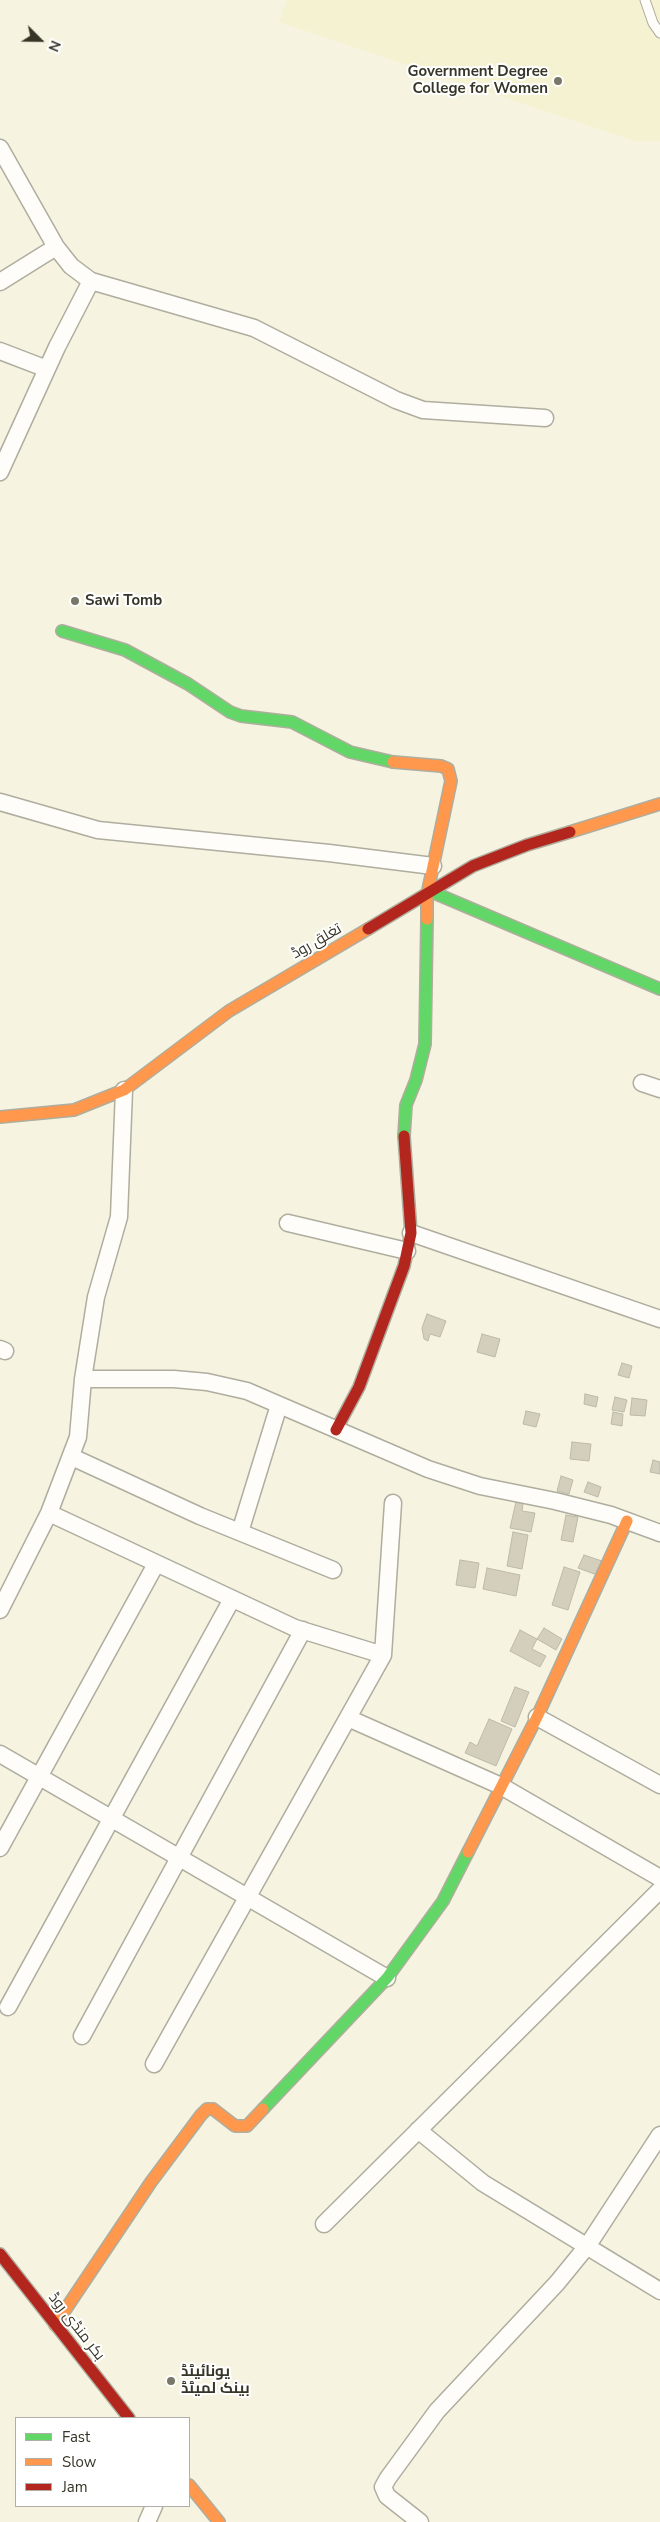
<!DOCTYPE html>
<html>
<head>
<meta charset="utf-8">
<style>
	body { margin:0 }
	#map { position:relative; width:660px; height:2522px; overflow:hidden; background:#f6f4e1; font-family:"Nunito Sans",sans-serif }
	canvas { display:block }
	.legend { position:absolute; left:15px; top:2417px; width:175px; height:90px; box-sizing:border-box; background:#fff; border:1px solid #afaea9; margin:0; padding:6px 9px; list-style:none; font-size:15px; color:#363527 }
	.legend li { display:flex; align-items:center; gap:10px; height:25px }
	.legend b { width:25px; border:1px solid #afaea9 }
	.north { position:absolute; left:15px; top:15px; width:50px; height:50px; -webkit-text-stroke:4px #fff; paint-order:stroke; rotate:113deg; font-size:14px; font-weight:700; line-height:20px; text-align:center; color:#363527 }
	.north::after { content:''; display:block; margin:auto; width:18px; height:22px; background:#363527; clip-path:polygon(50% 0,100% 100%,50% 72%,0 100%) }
</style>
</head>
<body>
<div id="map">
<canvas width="660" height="2522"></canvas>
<ul class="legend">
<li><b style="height:6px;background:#63d668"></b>Fast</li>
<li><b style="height:6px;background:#ff974d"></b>Slow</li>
<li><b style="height:6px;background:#b3261e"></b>Jam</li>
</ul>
<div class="north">N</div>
</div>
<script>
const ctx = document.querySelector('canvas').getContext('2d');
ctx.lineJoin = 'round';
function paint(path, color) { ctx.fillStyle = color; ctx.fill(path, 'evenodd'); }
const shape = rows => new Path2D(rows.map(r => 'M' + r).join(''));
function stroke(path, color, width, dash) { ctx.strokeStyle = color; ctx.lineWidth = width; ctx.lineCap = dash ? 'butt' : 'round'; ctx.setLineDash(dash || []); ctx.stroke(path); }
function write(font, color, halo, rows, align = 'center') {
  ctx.font = font + ' "Nunito Sans",Cairo,sans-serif'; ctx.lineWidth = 4; ctx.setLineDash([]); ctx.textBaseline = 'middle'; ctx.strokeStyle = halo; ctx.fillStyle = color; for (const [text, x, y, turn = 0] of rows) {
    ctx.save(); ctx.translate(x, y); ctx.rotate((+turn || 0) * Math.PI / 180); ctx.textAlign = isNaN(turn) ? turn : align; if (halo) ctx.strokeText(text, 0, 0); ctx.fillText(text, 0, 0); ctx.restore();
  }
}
paint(shape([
	[287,0,660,0,660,141,635,141,279,22]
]), '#f5f2d2');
const building = shape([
	[427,1314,446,1321,440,1337,430,1334,428,1341,424,1339,422,1328,427,1314],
	[482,1334,500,1339,495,1357,477,1352,482,1334],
	[622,1363,632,1366,629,1378,618,1375,622,1363],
	[585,1394,598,1397,596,1407,584,1404,585,1394],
	[615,1397,627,1400,624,1412,612,1410,615,1397],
	[632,1398,647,1400,645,1416,630,1415,632,1398],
	[526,1411,540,1414,536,1427,523,1424,526,1411],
	[613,1412,623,1414,622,1426,611,1424,613,1412],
	[572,1442,591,1444,589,1461,570,1459,572,1442],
	[653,1460,660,1462,660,1474,650,1472,653,1460],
	[561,1476,573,1480,569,1494,557,1491,561,1476],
	[588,1482,601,1487,598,1497,584,1492,588,1482],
	[516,1502,523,1503,522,1511,535,1513,531,1532,510,1528,516,1502],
	[566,1515,578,1517,573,1542,561,1540,566,1515],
	[513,1532,528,1535,522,1569,507,1566,513,1532],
	[584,1555,602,1561,597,1575,578,1568,584,1555],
	[460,1560,479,1563,475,1588,456,1585,460,1560],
	[564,1567,580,1572,568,1610,552,1605,564,1567],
	[487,1568,520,1575,516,1596,483,1589,487,1568],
	[544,1628,562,1639,556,1650,537,1639,544,1628],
	[520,1630,537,1639,532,1649,546,1656,540,1667,510,1651,520,1630],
	[515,1687,529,1692,515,1727,501,1721,515,1687],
	[489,1719,512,1729,496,1766,465,1753,470,1742,477,1746,489,1719]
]);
paint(building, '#d4cfbc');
stroke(building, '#bdb9ab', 1);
const lane = shape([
	[645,0,653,23,660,33]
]);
const street = shape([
	[0,148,56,247,71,266,91,281,254,328,396,400,423,410,545,418],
	[0,282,56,247],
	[0,351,47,369],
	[0,472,57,347,91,281],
	[0,802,98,830,329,853,433,866],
	[642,1083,660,1089],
	[288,1223,407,1251],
	[411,1233,660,1319],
	[0,1349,5,1351],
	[83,1379,174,1379,207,1382,247,1391,428,1469,480,1486,555,1501,611,1515,660,1533],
	[72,1457,200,1516,333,1570],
	[49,1513,295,1628,383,1655],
	[240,1532,279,1405],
	[0,1610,49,1513,78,1437,83,1379,96,1297,119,1217,124,1090],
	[537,1717,660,1785],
	[348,1718,501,1786,660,1878],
	[0,1754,387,1978],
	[0,1848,156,1564],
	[8,2007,232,1599],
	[82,2036,303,1630],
	[154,2064,383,1655,393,1503],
	[418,2130,483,2183,660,2291],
	[324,2224,660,1890],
	[147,2522,154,2506],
	[420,2522,387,2496,383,2487,388,2478,437,2411,557,2283,588,2245,660,2135]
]);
const fast = shape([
	[62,631,125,650,188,684,230,712,241,716,292,722,350,752,393,762],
	[432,892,660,989],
	[404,1136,406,1105,416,1080,425,1044,427,919],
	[263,2109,387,1978,443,1901,468,1852]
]);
const slow = shape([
	[393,762,441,766,448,769,451,781,427,895,427,919],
	[570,832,660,804],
	[0,1117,74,1110,124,1090,229,1011,368,929],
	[468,1852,537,1717,627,1521],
	[55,2325,151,2182,201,2115,207,2109,213,2109,235,2126,247,2126,263,2109],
	[189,2485,219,2522]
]);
const jam = shape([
	[368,929,473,866,527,845,570,832],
	[336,1430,359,1387,404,1266,411,1233,404,1136],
	[0,2254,129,2418]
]);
stroke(lane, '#aead9e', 11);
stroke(street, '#aead9e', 19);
stroke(fast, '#aead9e', 14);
stroke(slow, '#aead9e', 14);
stroke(jam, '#aead9e', 14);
stroke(lane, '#fefdfa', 9);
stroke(street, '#fefdfa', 16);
stroke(fast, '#63d668', 11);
stroke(slow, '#ff974d', 11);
stroke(jam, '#b3261e', 11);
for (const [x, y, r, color] of [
	[558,81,5,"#797868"],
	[75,601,5,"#797868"],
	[171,2381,5,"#797868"]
]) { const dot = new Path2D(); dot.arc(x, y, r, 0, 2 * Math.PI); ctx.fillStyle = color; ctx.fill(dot); stroke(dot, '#fff', 2); }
write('bold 15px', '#363527', '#fff', [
	["Government Degree",548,72,"right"],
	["College for Women",548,89,"right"],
	["Sawi Tomb",85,601],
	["یونائیٹڈ",181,2372],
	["بینک لمیٹڈ",181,2389]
], 'left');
write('15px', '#363527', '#fff', [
	["تغلق روڈ",317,942,-30],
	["بکر منڈی روڈ",76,2327,52]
]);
</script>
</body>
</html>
